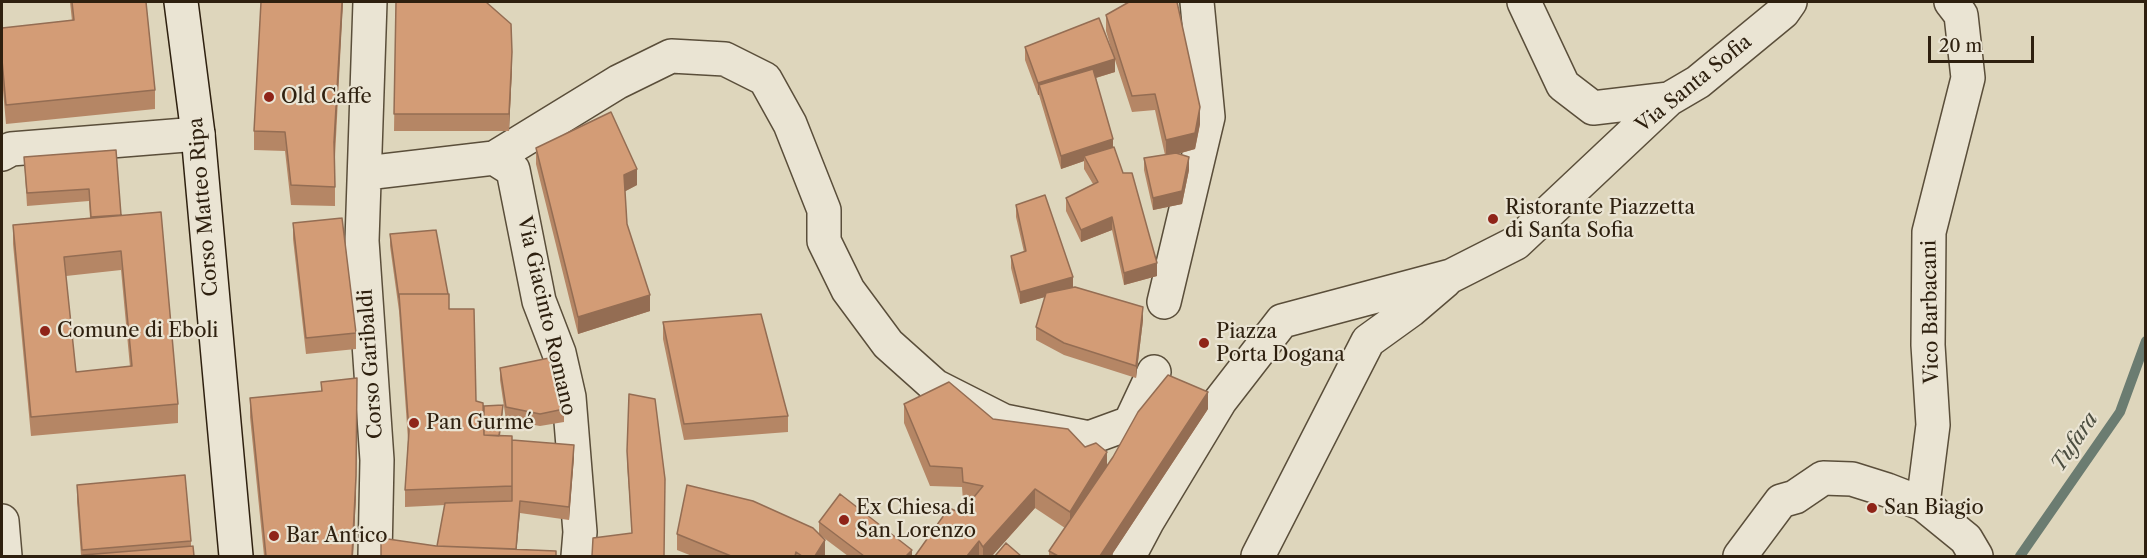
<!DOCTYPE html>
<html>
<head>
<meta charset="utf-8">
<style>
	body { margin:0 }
	#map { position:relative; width:2147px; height:558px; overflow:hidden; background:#ded6bc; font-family:"Libre Caslon Text",serif }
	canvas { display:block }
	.frame { position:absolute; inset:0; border:3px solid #2e200f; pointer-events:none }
	.scale { position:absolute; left:1928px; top:36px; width:106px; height:27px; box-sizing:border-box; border:3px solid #2e200f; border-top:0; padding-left:8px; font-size:18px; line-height:21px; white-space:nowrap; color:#2e200f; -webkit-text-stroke:4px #eae4d3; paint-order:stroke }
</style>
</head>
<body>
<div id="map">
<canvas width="2147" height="558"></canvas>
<div class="frame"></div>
<div class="scale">20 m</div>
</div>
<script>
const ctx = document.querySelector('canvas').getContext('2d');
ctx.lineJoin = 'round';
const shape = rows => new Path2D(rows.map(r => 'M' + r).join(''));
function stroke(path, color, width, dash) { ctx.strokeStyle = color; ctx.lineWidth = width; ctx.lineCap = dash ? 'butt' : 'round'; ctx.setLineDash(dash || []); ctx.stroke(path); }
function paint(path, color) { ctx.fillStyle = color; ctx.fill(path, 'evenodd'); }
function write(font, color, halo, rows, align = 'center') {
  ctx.font = font + ' "Libre Caslon Text",serif'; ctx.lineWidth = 4.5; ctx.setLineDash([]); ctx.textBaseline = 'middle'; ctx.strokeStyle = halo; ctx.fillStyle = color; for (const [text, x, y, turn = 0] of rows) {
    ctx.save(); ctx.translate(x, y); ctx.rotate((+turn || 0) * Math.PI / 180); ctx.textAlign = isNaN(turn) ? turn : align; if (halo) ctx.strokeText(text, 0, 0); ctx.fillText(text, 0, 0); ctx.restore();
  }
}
stroke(shape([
	[2020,556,2120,412,2146,341]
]), '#6b7c71', 10);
const street = shape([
	[370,2,362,241,377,460,375,556],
	[1524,2,1563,85,1593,108,1669,99],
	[2,154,11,149,198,134],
	[494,158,513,170,539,301,559,353,569,397,580,532,578,556],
	[366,173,494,158,618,82,671,56,725,59,765,79,790,124,824,210,824,241,848,290,888,344,935,386,1004,421,1089,438,1130,423,1154,372],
	[1164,302,1208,117,1197,2],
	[1923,504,1933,425,1928,345,1929,232,1968,78,1961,15,1951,2],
	[2,521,5,556],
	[1129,556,1147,522,1220,401,1282,321,1451,276,1516,243,1669,99,1698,82,1783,12,1790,2],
	[1258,556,1368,341,1411,310,1445,281],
	[1740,556,1781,501,1795,497,1823,478,1852,479,1887,490,1923,504,1966,539,1976,556]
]);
const secondary = shape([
	[181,2,198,134,236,556]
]);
stroke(street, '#5a4e3a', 36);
stroke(secondary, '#2e200f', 36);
stroke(street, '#eae4d3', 33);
stroke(secondary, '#eae4d3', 33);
paint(shape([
	[70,2,146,2,155,90,155,109,6,124,2,79,2,28,72,21],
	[261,2,343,2,335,157,335,206,291,205,285,151,254,150,254,131],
	[396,2,512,68,509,131,394,131],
	[1106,15,1200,124,1195,149,1178,154,1189,170,1182,204,1153,210,1144,170,1144,158,1165,155,1155,110,1132,112,1115,60,1115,72,1096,78,1113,147,1157,276,1124,285,1112,230,1081,242,1066,211,1066,198,1093,184,1084,169,1084,161,1061,169,1039,95,1038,95,1025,60,1025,47,1114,58,1106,31],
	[536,148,637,185,625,191,627,224,650,311,578,334,536,164],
	[116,150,121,215,178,404,178,423,31,436,13,244,13,225,90,218,89,201,27,206,24,157],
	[121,270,130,367,76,372,66,276],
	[1016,205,1073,287,1143,320,1136,378,1064,355,1036,340,1036,327,1045,297,1020,304,1011,268,1011,256,1024,252,1016,217],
	[293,223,356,333,356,349,306,354,293,239],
	[390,234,449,309,484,430,503,411,500,436,512,440,574,457,569,520,520,513,437,546,445,505,405,507,405,490,408,440,399,311,390,246],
	[663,322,788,416,788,432,684,440,663,339],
	[500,368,564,409,564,422,540,426,506,420,500,380],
	[321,382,356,495,353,556,264,556,250,417,250,398,321,392],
	[904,404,993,419,1085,447,1107,465,1208,409,1111,556,1049,556,1049,551,1065,528,1035,508,992,556,915,556,961,513,970,502,963,501,962,487,930,486,904,423],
	[627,451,665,479,632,533,627,464],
	[77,485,191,541,191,546,194,556,81,556,77,501],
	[819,522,912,556,848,556,820,535,825,556,692,556,677,550,677,534,819,534]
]), '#b58665');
paint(shape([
	[342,2,343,2,334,161,334,142],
	[512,52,512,68,509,131,509,114],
	[1115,59,1115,72,1042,94,1039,85,1039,95,1038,95,1038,83],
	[1200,107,1200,124,1195,149,1166,157,1166,140],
	[1113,139,1113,152,1084,156,1084,161,1061,169,1061,156],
	[1189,157,1189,170,1182,204,1153,210,1153,198],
	[637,169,637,185,624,192,624,175],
	[1112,217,1112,230,1081,242,1081,230],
	[1157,263,1157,276,1124,285,1124,273],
	[1073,277,1073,289,1020,304,1020,292],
	[650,295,650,311,578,334,578,317],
	[1143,307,1143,320,1136,378,1136,366],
	[1208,392,1208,409,1111,556,1100,556],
	[357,397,356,495,353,556,352,556],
	[574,445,574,457,569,520,569,507],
	[1107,452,1107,471,1070,531,1070,512],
	[1035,489,1035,508,992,556,983,556,983,547],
	[520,501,520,513,516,556,515,556],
	[825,540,825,556,815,556],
	[979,541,979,556,967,556],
	[912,550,912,556,906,556]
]), '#946d53');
const building = shape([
	[72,2,146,2,155,90,6,105,2,60,2,28,74,20,72,2],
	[261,2,342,2,334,142,335,187,291,185,285,132,254,131,261,2],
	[396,2,486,2,511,24,512,52,509,114,394,114,396,2],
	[1129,2,1177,2,1200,107,1195,133,1166,140,1155,94,1132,96,1106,15,1129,2],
	[1099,18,1115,59,1038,83,1025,47,1099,18],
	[1093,69,1113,139,1061,156,1039,85,1093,69],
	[611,112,637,169,624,175,627,224,650,295,578,317,536,148,611,112],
	[1114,147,1123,173,1132,173,1157,263,1124,273,1112,217,1081,230,1066,198,1098,182,1084,156,1114,147],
	[116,150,121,215,91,217,89,189,27,193,24,157,116,150],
	[1176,153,1189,157,1182,191,1153,198,1144,158,1176,153],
	[1045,195,1073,277,1020,292,1011,256,1026,251,1016,205,1045,195],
	[161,212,178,404,31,417,13,225,161,212],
	[121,251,132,366,76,372,64,257,121,251],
	[342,218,356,333,306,338,293,223,342,218],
	[436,230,448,294,399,294,399,298,390,234,436,230],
	[1075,287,1143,307,1136,366,1064,343,1036,327,1046,293,1075,287],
	[399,294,449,294,449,309,474,309,476,401,483,403,484,435,512,436,512,486,405,490,409,431,399,294],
	[761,314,788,416,684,424,663,322,761,314],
	[554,357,564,409,540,414,506,407,500,368,554,357],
	[1168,375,1208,392,1100,556,1058,556,1049,551,1113,457,1138,412,1168,375],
	[357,378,356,476,352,556,266,556,250,398,322,391,321,382,357,378],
	[949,382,993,419,1068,429,1085,447,1096,443,1107,452,1070,512,1035,489,983,547,979,541,967,556,915,556,949,508,961,513,983,486,963,482,962,468,930,466,904,404,949,382],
	[629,394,655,399,665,479,664,556,592,556,593,538,632,533,627,451,629,394],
	[503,405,499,436,484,435,484,406,503,405],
	[512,440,574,445,569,507,520,501,516,549,437,546,445,503,512,501,512,440],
	[185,475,191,541,82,550,77,485,185,475],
	[687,485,753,501,813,528,825,540,815,556,802,556,796,552,795,556,731,556,677,534,687,485],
	[840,494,912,550,906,556,864,556,819,522,840,494],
	[381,538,436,546,556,551,556,556,381,556,381,538],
	[1006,543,1021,556,995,556,1006,543],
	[193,546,194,556,83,556,83,555,193,546]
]);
paint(building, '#d39c76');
stroke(building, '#946d53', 1.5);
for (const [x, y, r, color] of [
	[269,97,6,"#8f2418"],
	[1493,219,6,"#8f2418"],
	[45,331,6,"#8f2418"],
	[1204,343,6,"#8f2418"],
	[414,423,6,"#8f2418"],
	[1872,508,6,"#8f2418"],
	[844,520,6,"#8f2418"],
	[274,536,6,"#8f2418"]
]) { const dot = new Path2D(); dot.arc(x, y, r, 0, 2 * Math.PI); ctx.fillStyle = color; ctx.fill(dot); stroke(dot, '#eae4d3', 2); }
write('20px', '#2e200f', '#eae4d3', [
	["Via Santa Sofia",1694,84,-39],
	["Corso Matteo Ripa",204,207,-95],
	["Vico Barbacani",1931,312,-91],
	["Via Giacinto Romano",546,316,77],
	["Corso Garibaldi",371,364,-94]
]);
write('20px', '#2e200f', '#eae4d3', [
	["Old Caffe",281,97],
	["Ristorante Piazzetta",1505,208],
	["di Santa Sofia",1505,231],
	["Comune di Eboli",57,331],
	["Piazza",1216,332],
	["Porta Dogana",1216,355],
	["Pan Gurmé",426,423],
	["Ex Chiesa di",856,508],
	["San Lorenzo",856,531],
	["San Biagio",1884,508],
	["Bar Antico",286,536]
], 'left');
write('italic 21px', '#4c4e40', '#eae4d3', [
	["Tufara",2075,442,-56]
]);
</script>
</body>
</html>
